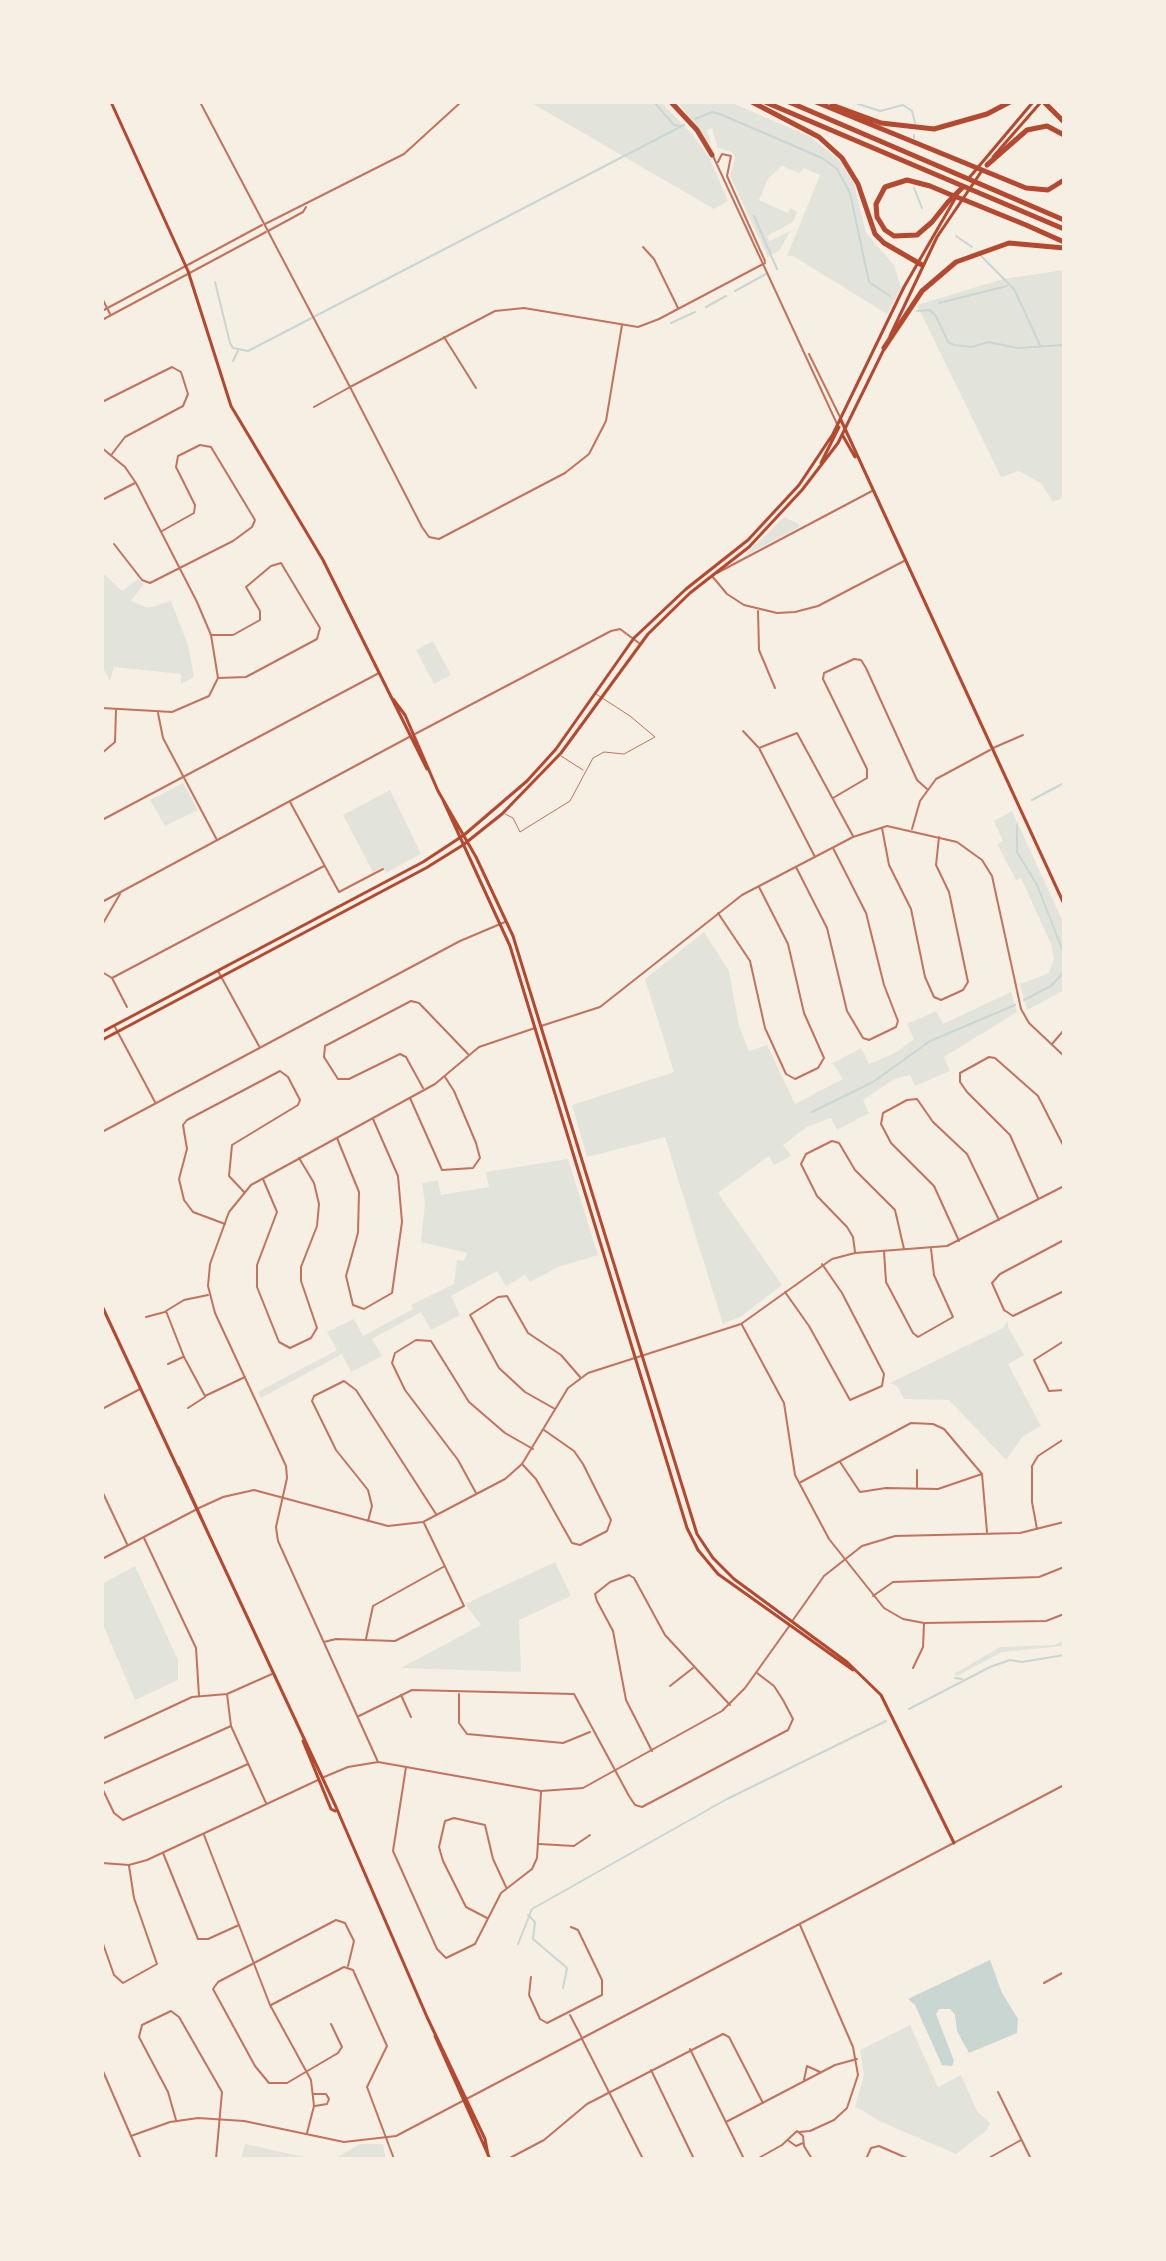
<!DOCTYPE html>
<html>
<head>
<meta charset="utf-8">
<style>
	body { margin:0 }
	#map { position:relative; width:1166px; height:2261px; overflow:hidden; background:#f6efe4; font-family:Ubuntu,sans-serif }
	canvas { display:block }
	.frame { position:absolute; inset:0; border:104px solid #f6efe4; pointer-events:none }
</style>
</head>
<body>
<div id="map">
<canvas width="1166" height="2261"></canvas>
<div class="frame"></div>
</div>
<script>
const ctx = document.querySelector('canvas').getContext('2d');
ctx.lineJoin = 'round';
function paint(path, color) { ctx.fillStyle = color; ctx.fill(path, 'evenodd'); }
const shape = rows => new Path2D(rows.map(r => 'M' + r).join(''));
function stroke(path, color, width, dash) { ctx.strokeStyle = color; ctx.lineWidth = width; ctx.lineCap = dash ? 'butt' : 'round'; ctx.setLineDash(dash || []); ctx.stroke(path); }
paint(shape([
	[530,102,661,102,693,135,710,159,728,201,714,209],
	[678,102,730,102,811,137,840,161,854,184,866,233,894,265,901,288,887,314,793,256,787,256,820,175,804,168,799,173,782,166,768,179,759,200,788,213,791,208,797,212,793,222,767,236,769,241,790,231,780,250,768,257,730,176,735,158,732,152,718,148,712,128,707,130,712,148],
	[1064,270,1064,497,1053,502,1041,483,1019,471,1001,477,917,305,1003,279],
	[784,517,799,524,799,527,743,557],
	[102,572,122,591,138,579,144,584,131,601,148,608,171,601,188,645,194,677,181,684,181,674,114,667,110,681,102,666],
	[433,641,451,675,434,684,416,650],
	[183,783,198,810,165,826,150,800],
	[390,790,421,854,386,873,382,867,373,872,343,815],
	[1012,811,1064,924,1064,990,1027,1010,1020,984,1049,973,1054,959,1051,944,1021,878,1016,880,997,844,1003,841,994,821],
	[704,932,729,971,739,1026,749,1051,767,1045,795,1104,843,1079,833,1063,861,1048,869,1064,897,1052,914,1039,907,1024,936,1011,943,1024,1011,992,1017,1012,944,1057,950,1071,915,1086,910,1075,894,1079,863,1100,869,1113,837,1130,831,1118,808,1126,783,1145,791,1156,774,1165,769,1156,718,1193,782,1285,742,1316,723,1324,665,1137,587,1157,572,1105,674,1072,645,979],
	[568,1159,598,1255,558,1267,530,1282,525,1275,506,1286,497,1271,451,1296,460,1315,431,1330,421,1312,372,1339,382,1356,351,1372,342,1354,261,1398,258,1392,337,1350,327,1332,354,1319,363,1336,413,1309,411,1305,454,1284,457,1260,464,1261,467,1253,421,1242,425,1203,422,1183,438,1180,441,1195,489,1187,486,1172],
	[1008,1320,1008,1327,1024,1355,1008,1364,1041,1426,1023,1436,1006,1460,949,1400,904,1399,897,1386,890,1383,1003,1328],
	[555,1562,571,1596,519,1620,521,1672,401,1668,481,1625,465,1604],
	[135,1566,178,1660,178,1680,135,1700,102,1622,102,1584],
	[1064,1640,1064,1646,1002,1652,957,1676,954,1674,1000,1647,1054,1645],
	[910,2025,938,2087,961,2075,977,2111,990,2123,986,2131,956,2154,879,2121,855,2106,864,2075,860,2050],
	[245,2144,309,2158,312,2159,241,2159],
	[360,2144,383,2144,386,2159,334,2159]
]), '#e2e4dc');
paint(shape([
	[990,1960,1002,1993,1018,2019,1017,2033,969,2053,957,2031,955,2015,950,2009,939,2009,936,2014,954,2061,952,2066,942,2065,915,2005,908,1999]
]), '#c9d6d2');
stroke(shape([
	[654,102,674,125,681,126],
	[852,102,880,111,903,105,912,111,915,123],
	[695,119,712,112,720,114,822,158,837,169,850,193,869,282,890,296],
	[914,135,914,138],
	[914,188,922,208],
	[754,216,777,269],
	[956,236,972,247],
	[981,256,1014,289,1040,345],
	[215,282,230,343,233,348,248,351,684,125],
	[735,291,766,274],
	[939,303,1007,286],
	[706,307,726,296],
	[917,311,930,310,936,316,948,342,954,345,972,347,989,342,1017,348,1064,345],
	[671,323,695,312],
	[233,361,238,351],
	[1032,800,1064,783],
	[1017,825,1017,852,1037,885,1064,954],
	[1024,1000,1051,986,1064,972],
	[812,1112,873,1082,930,1041,1015,1005],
	[955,1678,962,1679],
	[909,1709,990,1667,1010,1660,1022,1662,1064,1655],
	[528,1915,535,1922,533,1939,567,1968,563,1988],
	[518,1944,532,1909,727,1799,886,1721]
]), '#c9d6d2', 2);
stroke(shape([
	[561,756,583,770],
	[505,814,513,818,520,832,570,801,593,758,604,752,624,754,655,737,630,716,596,694]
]), '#c5725c', 1);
stroke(shape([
	[265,224,404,154,461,102],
	[268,231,303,212,306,207],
	[643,247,654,259,678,308],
	[102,298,110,314],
	[444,337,476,388],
	[102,402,172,367,181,372,188,394,183,406,125,437,112,454],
	[314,407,350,387,422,527,429,537,439,539,565,473,589,454,606,421,622,325],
	[102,500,135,483],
	[114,544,142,580,150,583,233,541,252,527,255,520,211,447,200,445,178,456,176,467,195,505,194,513,162,531],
	[717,573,872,491],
	[712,576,727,594,744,605,777,613,795,612,818,606,904,561],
	[758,611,759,650,775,688],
	[212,635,233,635,260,620,260,611,246,587,271,566,281,563,320,628,317,639,246,677,218,678],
	[743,731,758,747],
	[415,734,611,631,620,629,639,643],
	[993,748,1023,735],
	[102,753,115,742,116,710],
	[833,798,867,778,867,769,823,679,824,673,854,659,861,660,866,668,917,780,927,789],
	[290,802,339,892,383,869],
	[102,820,379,673],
	[882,828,889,865,911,909,925,977,934,997,941,1000,963,990,968,982,949,892,936,865,939,837],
	[815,857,759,748,797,733,853,836],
	[796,867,827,928,847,1011,863,1038,869,1040,896,1027,898,1021,884,985,866,913,833,848],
	[718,913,750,961,765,1028,786,1074,795,1079,818,1068,824,1058,804,1013,788,944,759,887],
	[102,925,120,894],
	[218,971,259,1046],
	[102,972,112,978,127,1007],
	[112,978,324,866],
	[115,1027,155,1102],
	[423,1088,406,1057,400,1054,349,1079,338,1079,324,1057,325,1046,411,1001,419,1003,468,1054],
	[410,1098,442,1170,473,1168,480,1158,476,1143,454,1091,445,1077],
	[337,1138,359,1192,358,1233,346,1276,353,1305,364,1309,392,1293,402,1222,398,1176,373,1119],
	[263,1179,277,1212,257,1265,257,1287,279,1342,290,1348,311,1338,317,1328,301,1281,301,1267,317,1226,319,1204,314,1183,299,1158],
	[1038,1198,1010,1135,967,1092,960,1082,960,1073,989,1057,995,1058,1038,1096,1064,1147],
	[225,1224,193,1212,184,1200,179,1179,187,1149,183,1125,187,1120,280,1071,288,1077,300,1100,298,1105,232,1145,229,1176,244,1192],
	[1064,1240,1000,1274,992,1283,1004,1310,1013,1316,1064,1291],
	[959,1241,934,1186,891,1143,881,1124,883,1113,907,1100,917,1099,933,1122,967,1154,999,1220],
	[884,1251,886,1282,913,1333,918,1337,953,1317,934,1275,931,1249],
	[855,1252,853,1237,847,1227,817,1196,801,1164,806,1154,832,1141,839,1143,855,1170,895,1210,904,1249],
	[785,1292,809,1326,850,1400,882,1386,884,1374,842,1293,822,1264],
	[208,1295,184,1300,166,1311,184,1357,205,1396,245,1377],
	[146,1317,165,1312],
	[742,1325,784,1403,795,1475,829,1539,884,1608,903,1619,924,1623,1046,1621,1064,1614],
	[1064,1341,1034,1360,1049,1391,1064,1390],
	[168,1364,183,1357],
	[188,1408,205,1397],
	[102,1409,140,1389],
	[555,1409,525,1392,499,1368,470,1315,498,1297,507,1296,528,1333,561,1355,580,1377],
	[840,1462,860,1492,886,1488,938,1489,982,1474],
	[522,1464,536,1479,572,1543,580,1545,607,1531,611,1520,583,1464,574,1451,544,1430],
	[917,1470,917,1487],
	[801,1482,911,1423,933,1424,944,1429,982,1474,987,1532],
	[102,1491,127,1544],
	[476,1493,458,1460,405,1390,392,1363,395,1353,416,1340,431,1341,469,1402,505,1433,533,1449],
	[368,1521,372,1506,368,1490,336,1450,312,1401,314,1396,344,1381,356,1390,436,1514],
	[1037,1529,1032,1502,1032,1466,1038,1456,1064,1439],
	[144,1538,196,1648,199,1696],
	[873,1596,893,1582,1039,1577,1064,1567],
	[366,1639,373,1606,445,1566],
	[324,1642,336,1639,395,1641,464,1606,424,1523],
	[913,1668,923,1647,924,1624],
	[670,1686,693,1668],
	[227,1694,231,1726,266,1803],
	[459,1694,459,1723,467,1734,563,1743,590,1732],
	[401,1695,411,1717],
	[359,1716,412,1690,574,1694,629,1796,635,1805,642,1807,788,1730,793,1719,783,1700,774,1686,757,1673],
	[102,1739,192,1697,227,1694,272,1674],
	[652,1751,626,1700,613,1631,597,1601,595,1594,610,1582,629,1575,634,1578,665,1635,730,1705],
	[406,1767,393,1851,437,1949,446,1958,475,1944,501,1893,532,1869,537,1858,541,1792],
	[102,1784,231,1726],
	[102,1788,114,1813,123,1820,248,1764],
	[204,1835,270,2005,311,2080,314,2106,307,2133],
	[539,1844,574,1846,590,1835],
	[163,1853,198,1939,208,1939,239,1925],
	[487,1918,466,1907,443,1861,439,1847,445,1821,454,1818,485,1825,493,1859,506,1887],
	[102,1941,114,1975,123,1983,157,1964,134,1898,129,1866],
	[531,1977,529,1995,540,2019,547,2023,602,1995,602,1980,578,1930,571,1927],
	[1044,1983,1064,1972],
	[271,2005,344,1967,353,1970,387,2046,367,2087,394,2159],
	[570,2015,582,2038],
	[331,2024,342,2047,338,2053,287,2083,269,2083,255,2066,213,1989,218,1982,336,1920,345,1923,354,1941,348,1966],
	[690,2049,744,2159],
	[651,2070,694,2159],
	[804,2080,807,2066,820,2072],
	[998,2092,1031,2159],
	[314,2094,326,2094,329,2099,327,2104,315,2106],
	[176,2120,168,2092,139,2037,142,2025,171,2011,179,2017,222,2092,216,2159],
	[726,2122,835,2065,857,2059],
	[508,2159,544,2140,587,2104,723,2034,729,2037,763,2103],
	[866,2159,871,2148,879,2146,909,2159],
	[987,2159,1021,2140]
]), '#c5725c', 2);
stroke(shape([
	[200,102,350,387,495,311,524,308,638,327,659,319,765,263],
	[713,156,838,426],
	[718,162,722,154,731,156,727,176,765,261],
	[102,311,262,225],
	[102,320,266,232],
	[809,354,840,417],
	[102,448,125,467,136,483,197,602,211,635,218,678,209,696,172,712,102,708],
	[158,713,163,738,217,840],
	[912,829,920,801,936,779,990,750],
	[102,902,411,736],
	[541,1026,600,1007,742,895,853,837,887,826,957,842,982,860,992,876,1021,1009,1029,1023,1064,1056],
	[1052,1044,1064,1030],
	[102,1132,460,941,505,922],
	[102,1559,199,1508,223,1497,254,1490,388,1526,423,1522,505,1479,522,1464,568,1388,588,1373,741,1324,832,1259,855,1253,947,1246,1064,1186],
	[793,1620,824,1576,862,1546,895,1536,1020,1533,1064,1522],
	[378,1762,278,1541,276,1527,287,1478,286,1466,215,1313,208,1286,210,1264,229,1212,251,1185,435,1084,479,1047,535,1028],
	[324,1777,348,1767,378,1762,541,1791,583,1788,722,1711,745,1688,790,1625],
	[102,1863,129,1865,147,1860,318,1780],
	[582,2039,643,2159],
	[102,2069,141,2159],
	[799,2132,810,2131,834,2120,847,2108,858,2075,853,2047,800,1925],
	[131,2136,170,2122,198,2118,244,2121,344,2142,396,2136,1064,1785],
	[789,2141,796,2146,803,2143],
	[757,2159,782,2145,797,2131,803,2136,804,2146,812,2159]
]), '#c5725c', 2);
stroke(shape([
	[111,102,188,271,231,406,323,560,427,769],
	[993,157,1041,102],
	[969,178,1033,102],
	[890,336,937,237,981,172],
	[841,420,1064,904],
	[843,436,855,457],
	[821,463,839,427],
	[393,699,405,715,438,791,476,857,513,936,697,1534,713,1558,734,1579,847,1662,881,1695,954,1843],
	[443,800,510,946,687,1528,698,1550,718,1574,853,1670],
	[102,1032,423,862,464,835,527,781,556,749,634,638,686,589,748,540,799,485,833,434,904,287,956,197],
	[102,1040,426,868,463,845,502,814,561,753,648,634,690,593,749,547,802,490,838,443,885,347],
	[102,1306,336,1807,427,2017,485,2139,488,2155],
	[178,1467,215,1548],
	[303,1741,331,1809,335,1811],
	[435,2036,490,2159]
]), '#b5482f', 3);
stroke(shape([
	[671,102,697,130,712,155],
	[752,102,819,137,842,158,858,184,875,234,884,243,922,265],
	[765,102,1064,229],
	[789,102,1064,220],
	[816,102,1026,188,1048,190,1064,180],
	[1044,102,1064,122],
	[832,105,881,123,934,129,987,114,1010,102],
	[987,165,1027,130,1047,126,1064,135],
	[962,188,948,202,932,222,917,235,894,236,885,230,877,217,876,204,885,187,907,180,930,186,949,194,967,201,1026,225,1064,242],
	[884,348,922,291,956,262,1009,243,1064,248]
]), '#b5482f', 5);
</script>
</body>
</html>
